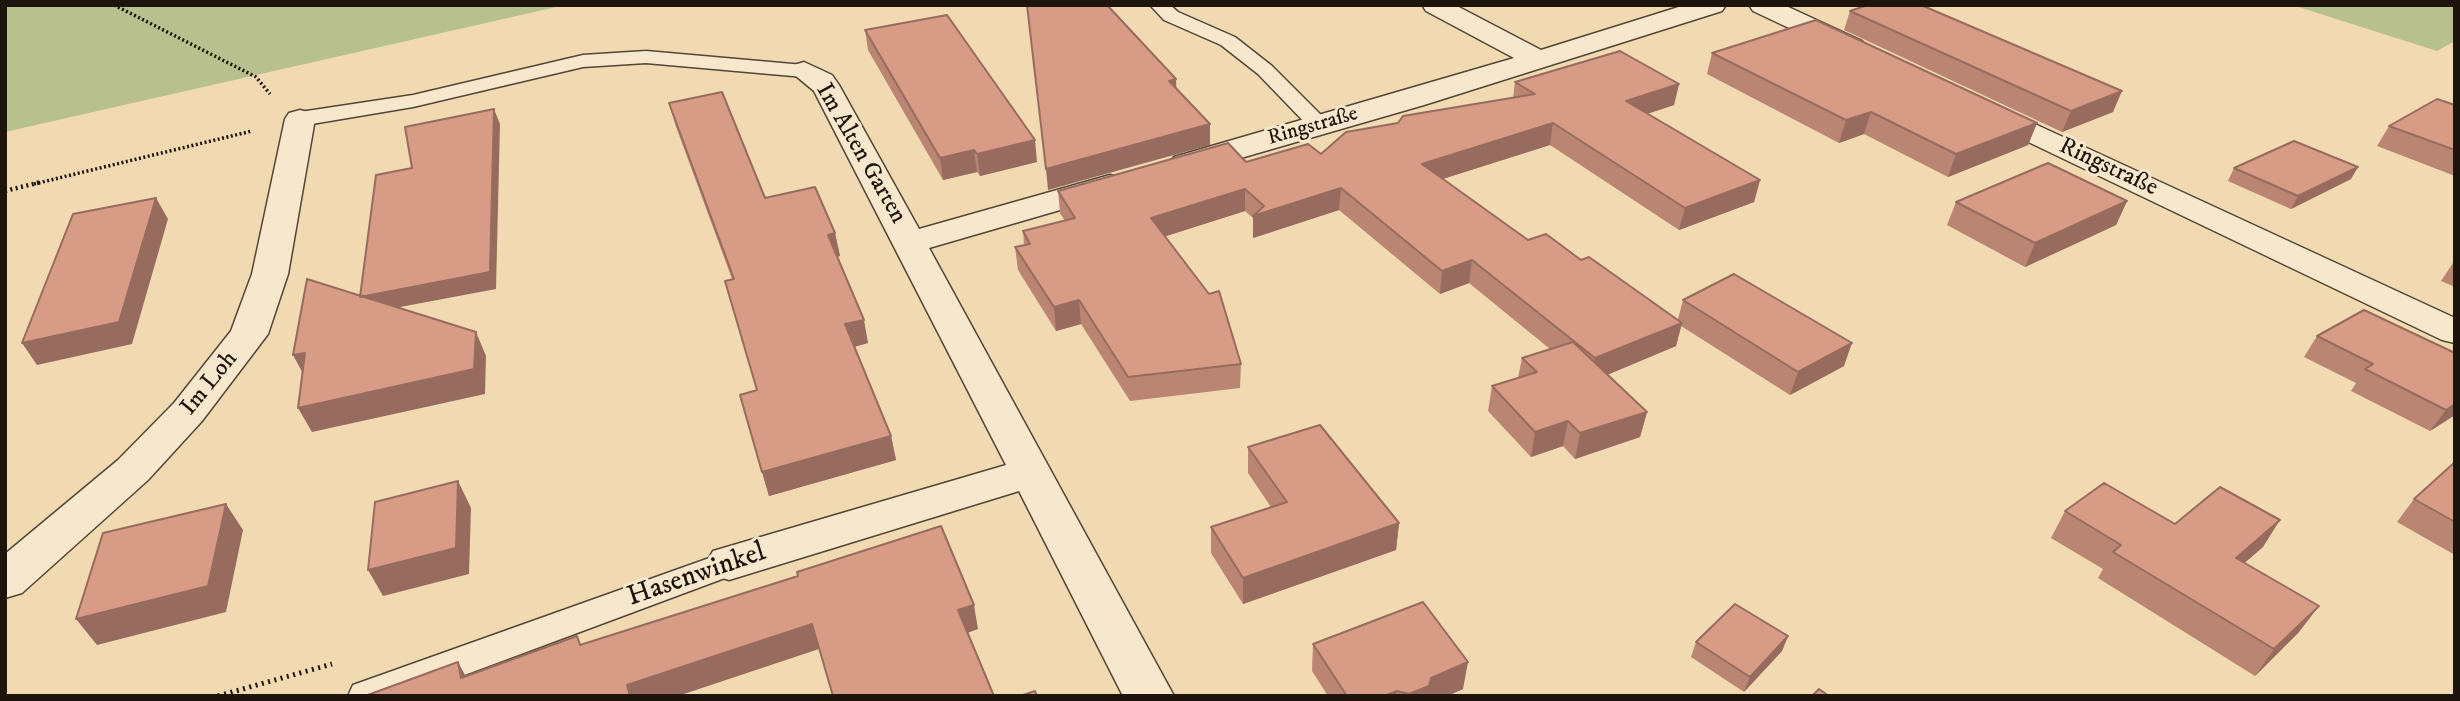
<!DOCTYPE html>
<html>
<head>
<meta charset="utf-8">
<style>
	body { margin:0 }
	#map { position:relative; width:2460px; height:701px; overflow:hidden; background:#f1dab2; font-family:"IM FELL DW Pica",serif }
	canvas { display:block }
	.frame { position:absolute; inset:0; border:7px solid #1d150c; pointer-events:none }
</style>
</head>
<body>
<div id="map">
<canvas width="2460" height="701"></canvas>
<div class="frame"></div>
</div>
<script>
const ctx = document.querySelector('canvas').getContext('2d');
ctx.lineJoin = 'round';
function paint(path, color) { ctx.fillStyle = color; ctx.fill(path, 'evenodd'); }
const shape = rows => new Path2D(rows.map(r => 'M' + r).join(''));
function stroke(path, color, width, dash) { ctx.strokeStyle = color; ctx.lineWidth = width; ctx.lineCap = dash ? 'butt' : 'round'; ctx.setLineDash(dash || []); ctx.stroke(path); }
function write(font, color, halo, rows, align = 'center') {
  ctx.font = font + ' "IM FELL DW Pica",serif'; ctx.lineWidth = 6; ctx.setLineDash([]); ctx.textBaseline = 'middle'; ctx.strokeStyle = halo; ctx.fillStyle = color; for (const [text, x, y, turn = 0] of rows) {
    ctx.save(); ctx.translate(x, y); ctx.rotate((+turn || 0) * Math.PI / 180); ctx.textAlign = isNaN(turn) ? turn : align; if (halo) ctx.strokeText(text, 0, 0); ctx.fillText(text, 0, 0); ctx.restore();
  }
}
paint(shape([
	[5,5,565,5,5,132],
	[2292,5,2455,5,2455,41,2437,51]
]), '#b8c08e');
const lane = shape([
	[1150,5,1170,5,1178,12,1235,37,1272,66,1331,125,1328,130,1312,130,1258,74,1221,45,1164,20,1150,5],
	[646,51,804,65,814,71,804,77,646,63,583,67,413,107,300,126,289,119,300,112,413,95,583,55,646,51],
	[729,551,741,554,746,563,741,572,408,696,348,696,353,685,729,551]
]);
const street = shape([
	[1422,5,1455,5,1541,50,1685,5,1726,5,1722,11,1424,105,1196,171,1185,174,1174,171,1169,164,1174,157,1514,58,1426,11,1422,5],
	[1749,5,1784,5,1862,41,1866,47,1862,53,1842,53,1753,11,1749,5],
	[804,62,832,75,839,85,919,229,1110,175,1122,178,1126,185,1122,192,929,248,1174,696,1123,696,1019,491,729,580,713,575,706,563,713,551,1006,465,814,91,790,71,794,65,804,62],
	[1985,101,2455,318,2455,343,2442,340,1974,116,1970,110,1974,104,1985,101],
	[300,110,311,113,315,119,288,274,268,334,202,421,148,480,22,593,5,598,5,554,118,460,174,403,231,331,252,274,285,119,289,113,300,110]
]);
stroke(lane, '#524636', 3);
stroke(street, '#524636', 3);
stroke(shape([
	[114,5,256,77,270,94],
	[34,184,252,131]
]), '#1d150c', 3.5, [2, 2.5]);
stroke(shape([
	[5,191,41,182]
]), '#1d150c', 4.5, [2, 3.5]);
stroke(shape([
	[218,696,332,664]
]), '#1d150c', 5, [2, 4.5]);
paint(lane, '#f6e7cd');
paint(street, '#f6e7cd');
paint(shape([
	[1850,11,2113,112,2062,132,1844,30],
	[865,30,1037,162,980,176,977,172,943,180,868,50],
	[1712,53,2037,123,2028,145,1948,177,1864,134,1839,143,1707,74],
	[1515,82,1679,84,1674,105,1647,114,1760,180,1754,202,1679,230,1550,145,1443,179,1528,240,1581,260,1678,319,1683,300,1844,366,1790,395,1681,326,1676,346,1607,375,1647,412,1640,437,1575,459,1563,446,1531,457,1488,411,1492,386,1518,378,1522,358,1550,349,1469,283,1440,294,1339,210,1253,238,1253,218,1245,211,1165,236,1241,364,1240,388,1130,401,1081,324,1056,331,1018,270,1015,247,1024,245,1023,231,1065,221,1060,213,1058,191,1246,162,1321,154,1398,123,1513,98],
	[669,103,765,198,835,233,840,256,837,257,868,343,854,347,891,436,896,460,769,496,740,395,757,390,732,279,675,124],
	[2455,105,2455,176,2377,146,2389,126],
	[2234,168,2351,179,2291,209,2228,181],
	[2127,201,2116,225,2025,267,1947,225,1956,202],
	[2455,260,2455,287,2441,281],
	[2364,310,2455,415,2430,431,2351,391,2356,383,2304,357,2317,336],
	[1248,447,1399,523,1396,550,1243,604,1211,553,1211,527,1271,507,1248,473],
	[2455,462,2455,555,2397,522,2414,499],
	[2065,511,2175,524,2263,547,2244,563,2299,632,2255,676,2098,578,2103,569,2051,538],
	[1788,636,1782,651,1744,692,1691,657,1696,642],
	[1313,644,1463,689,1447,696,1328,696,1312,671]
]), '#ba8573');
paint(shape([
	[1176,79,1177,99,1169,81],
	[1679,84,1674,105,1622,122,1626,101],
	[2122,91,2113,112,2062,132,2071,111],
	[494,109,500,124,496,289,368,313,360,297],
	[1871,112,1864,134,1839,143,1846,120],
	[1553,123,1550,145,1420,186,1422,164],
	[2037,123,2028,145,1948,177,1956,154],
	[1210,124,1210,145,1048,190,1046,169],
	[1035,140,1037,162,980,176,977,154],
	[974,150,977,172,943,180,940,158],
	[2358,167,2351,179,2291,209,2298,196],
	[1760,180,1754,202,1679,230,1685,208],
	[1341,188,1339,210,1253,238,1253,216],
	[1245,189,1245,211,1151,241,1151,218],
	[156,198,168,219,132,344,37,365,22,343],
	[2127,201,2116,225,2025,267,2035,243],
	[835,233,840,256,832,258,828,235],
	[1472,260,1469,283,1440,294,1442,271],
	[1079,300,1081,324,1056,331,1054,307],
	[864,320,868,343,850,348,845,324],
	[1682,323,1676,346,1590,382,1595,358],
	[476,332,486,356,485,394,312,432,298,408],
	[1852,343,1844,366,1790,395,1798,372],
	[305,353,306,379,293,355],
	[2455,404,2455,415,2430,431,2446,410],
	[1647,412,1640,437,1575,459,1580,433],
	[1568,421,1563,446,1531,457,1535,432],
	[891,436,896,460,769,496,762,472],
	[458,481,471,508,469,574,383,596,368,570],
	[226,504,243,530,226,612,97,645,76,619],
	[2280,520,2263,547,2219,585,2236,558],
	[1399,523,1396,550,1243,604,1243,578],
	[974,605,978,629,962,635,958,610],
	[2319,606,2299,632,2255,676,2274,649],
	[812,624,819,649,678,696,630,696,627,685],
	[1788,636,1782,651,1744,692,1750,677],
	[458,662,471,686,461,678],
	[1468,662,1463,689,1447,696,1409,696,1409,694,1431,678],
	[1397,691,1396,696,1384,696]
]), '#976c5e');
const building = shape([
	[1027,5,1107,5,1176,79,1169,81,1210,124,1046,169,1027,5],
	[1868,5,1921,5,2122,91,2071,111,1850,11,1868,5],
	[947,15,1035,140,977,154,974,150,940,158,865,30,947,15],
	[1816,20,2037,123,1956,154,1871,112,1846,120,1712,53,1816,20],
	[1620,51,1679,84,1626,101,1760,180,1685,208,1553,123,1422,164,1528,240,1546,234,1581,260,1589,257,1682,323,1595,358,1472,260,1442,271,1341,188,1253,216,1264,206,1245,189,1151,218,1209,294,1219,291,1241,364,1128,377,1079,300,1054,307,1015,247,1030,244,1023,231,1075,218,1058,191,1228,143,1246,162,1308,144,1321,154,1346,132,1398,123,1403,116,1535,94,1515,82,1620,51],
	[722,92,765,198,815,187,835,233,828,235,864,320,845,324,891,436,762,472,740,395,757,390,725,281,734,279,669,103,722,92],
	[2437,99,2455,105,2455,150,2389,126,2437,99],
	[494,109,490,272,360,297,376,175,412,168,405,127,494,109],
	[2294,141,2358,167,2298,196,2234,168,2294,141],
	[2048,163,2127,201,2035,243,1956,202,2048,163],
	[156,198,119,322,22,343,73,214,156,198],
	[1734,274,1852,343,1798,372,1683,300,1734,274],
	[307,279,476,332,474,369,298,408,305,353,293,355,307,279],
	[2364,310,2455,353,2455,404,2446,410,2365,369,2373,364,2317,336,2364,310],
	[1573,342,1647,412,1580,433,1568,421,1535,432,1492,386,1537,372,1522,358,1573,342],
	[1320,425,1399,523,1243,578,1211,527,1287,502,1248,447,1320,425],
	[2455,462,2455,522,2414,499,2455,462],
	[458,481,456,548,368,570,375,502,458,481],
	[2104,483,2175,524,2220,487,2280,520,2236,558,2319,606,2274,649,2113,552,2121,545,2065,511,2104,483],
	[226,504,208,586,76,619,103,533,226,504],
	[941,526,974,605,958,610,994,696,833,696,812,624,627,685,630,696,365,696,458,662,461,678,577,636,580,645,798,576,797,572,941,526],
	[1423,602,1468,662,1431,678,1429,686,1409,694,1397,691,1384,696,1347,696,1313,644,1423,602],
	[1735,604,1788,636,1750,677,1696,642,1735,604],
	[1819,689,1829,696,1812,696,1819,689],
	[1035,691,1037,696,1020,696,1035,691]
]);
paint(building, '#d89b86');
stroke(building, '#976c5e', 2);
write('21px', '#1d150c', '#f6e7cd', [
	["Ringstraße",1313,127,-16]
]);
write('24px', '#1d150c', '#f6e7cd', [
	["Im Alten Garten",860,154,60],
	["Ringstraße",2108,168,25],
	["Im Loh",210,384,-51]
]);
write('28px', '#1d150c', '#f6e7cd', [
	["Hasenwinkel",697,576,-19]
]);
</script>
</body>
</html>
